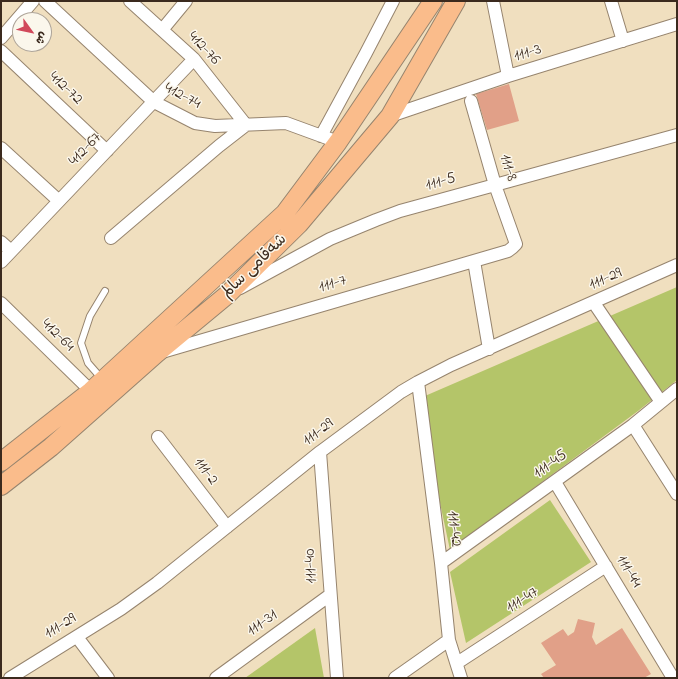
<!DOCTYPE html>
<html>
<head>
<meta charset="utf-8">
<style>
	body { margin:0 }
	#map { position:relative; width:678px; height:679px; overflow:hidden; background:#f0dfbf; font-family:"Indie Flower","Playpen Sans Arabic",sans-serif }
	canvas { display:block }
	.frame { position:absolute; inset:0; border:2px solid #3b2a1e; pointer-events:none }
	.north { position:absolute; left:12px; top:12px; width:40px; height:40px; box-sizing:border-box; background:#fbf7ec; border:1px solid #aea59a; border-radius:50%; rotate:123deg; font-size:11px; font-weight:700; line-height:16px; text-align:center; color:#3b2a1e }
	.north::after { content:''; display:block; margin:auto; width:14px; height:18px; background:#d1495b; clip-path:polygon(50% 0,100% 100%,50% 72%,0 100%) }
</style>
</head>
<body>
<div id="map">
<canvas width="678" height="679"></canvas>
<div class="frame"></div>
<div class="north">ش</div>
</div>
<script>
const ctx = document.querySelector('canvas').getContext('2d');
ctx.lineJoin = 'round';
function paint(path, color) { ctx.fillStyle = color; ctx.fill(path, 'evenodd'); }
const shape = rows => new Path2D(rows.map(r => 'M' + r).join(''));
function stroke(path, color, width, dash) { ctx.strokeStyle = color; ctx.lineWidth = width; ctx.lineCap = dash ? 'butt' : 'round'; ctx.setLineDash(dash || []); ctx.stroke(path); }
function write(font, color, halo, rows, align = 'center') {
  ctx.font = font + ' "Indie Flower","Playpen Sans Arabic",sans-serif'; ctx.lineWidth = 3; ctx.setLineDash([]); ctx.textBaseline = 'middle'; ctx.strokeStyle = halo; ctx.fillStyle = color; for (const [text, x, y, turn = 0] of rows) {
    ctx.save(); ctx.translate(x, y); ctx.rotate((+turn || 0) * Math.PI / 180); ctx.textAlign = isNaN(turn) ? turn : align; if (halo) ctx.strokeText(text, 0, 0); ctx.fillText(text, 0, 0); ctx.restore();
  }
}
paint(shape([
	[677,287,677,380,638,411,450,550,418,399],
	[550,500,591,562,466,643,450,572],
	[315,628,324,678,245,678]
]), '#b4c569');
paint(shape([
	[509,84,519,121,487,130,476,94],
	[578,619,595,623,592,637,596,645,622,628,651,674,644,678,544,678,541,674,556,665,541,643,563,629,568,636,574,632]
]), '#e1a088');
const service = shape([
	[102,379,88,363,81,343,90,316,105,291]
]);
const minor = shape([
	[45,1,154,102,195,123,215,126,286,123,338,142],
	[493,1,508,76],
	[611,1,623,41],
	[162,30,186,1],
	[1,38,33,1],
	[1,51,107,151],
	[390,116,508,76,677,24],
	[321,136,366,53,393,1],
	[1,148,59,201],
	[111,238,219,146,246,125,194,59,130,1],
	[1,242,11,251],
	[474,261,489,349],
	[1,262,194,59],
	[240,288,330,239,376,220,400,211,495,185,677,135],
	[1,303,91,391],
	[594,303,661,402],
	[162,352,508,251,512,248,516,244,495,185,471,101],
	[418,382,441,563,449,640,461,678],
	[633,425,677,494],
	[158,437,227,527],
	[320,452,337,678],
	[555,482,673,678],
	[441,563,633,425,677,389],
	[77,637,108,678],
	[457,663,606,566],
	[10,678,121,609,157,583,320,452,401,392,418,382,451,365,677,265],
	[216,678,330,595],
	[395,678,449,640]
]);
const primary = shape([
	[1,462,91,391,285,213,338,142,433,1],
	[1,486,51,447,157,353,227,295,299,224,390,116,456,1]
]);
stroke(service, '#96846e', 8);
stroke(minor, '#96846e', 14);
stroke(primary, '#96846e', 20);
stroke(service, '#fff', 6);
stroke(minor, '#fff', 12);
stroke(primary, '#fabc8b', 18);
write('16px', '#3b2a1e', '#fbf7ec', [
	["412-76",203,49,47],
	["111-3",528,54,-17],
	["412-72",65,89,43],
	["412-74",182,97,28],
	["412-67",86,150,-46],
	["111-8",507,168,73],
	["111-5",441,183,-16],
	["شەقامی سالم",255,267,-44],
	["111-29",606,280,-24],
	["111-7",333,285,-16],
	["412-64",57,336,44],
	["111-29",319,433,-38],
	["111-45",551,465,-36],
	["111-2",205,472,53],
	["111-42",453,529,83],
	["111-40",312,566,-94],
	["111-44",628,572,59],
	["111-47",523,601,-33],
	["111-31",263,624,-36],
	["111-29",61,627,-32]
]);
</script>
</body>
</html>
